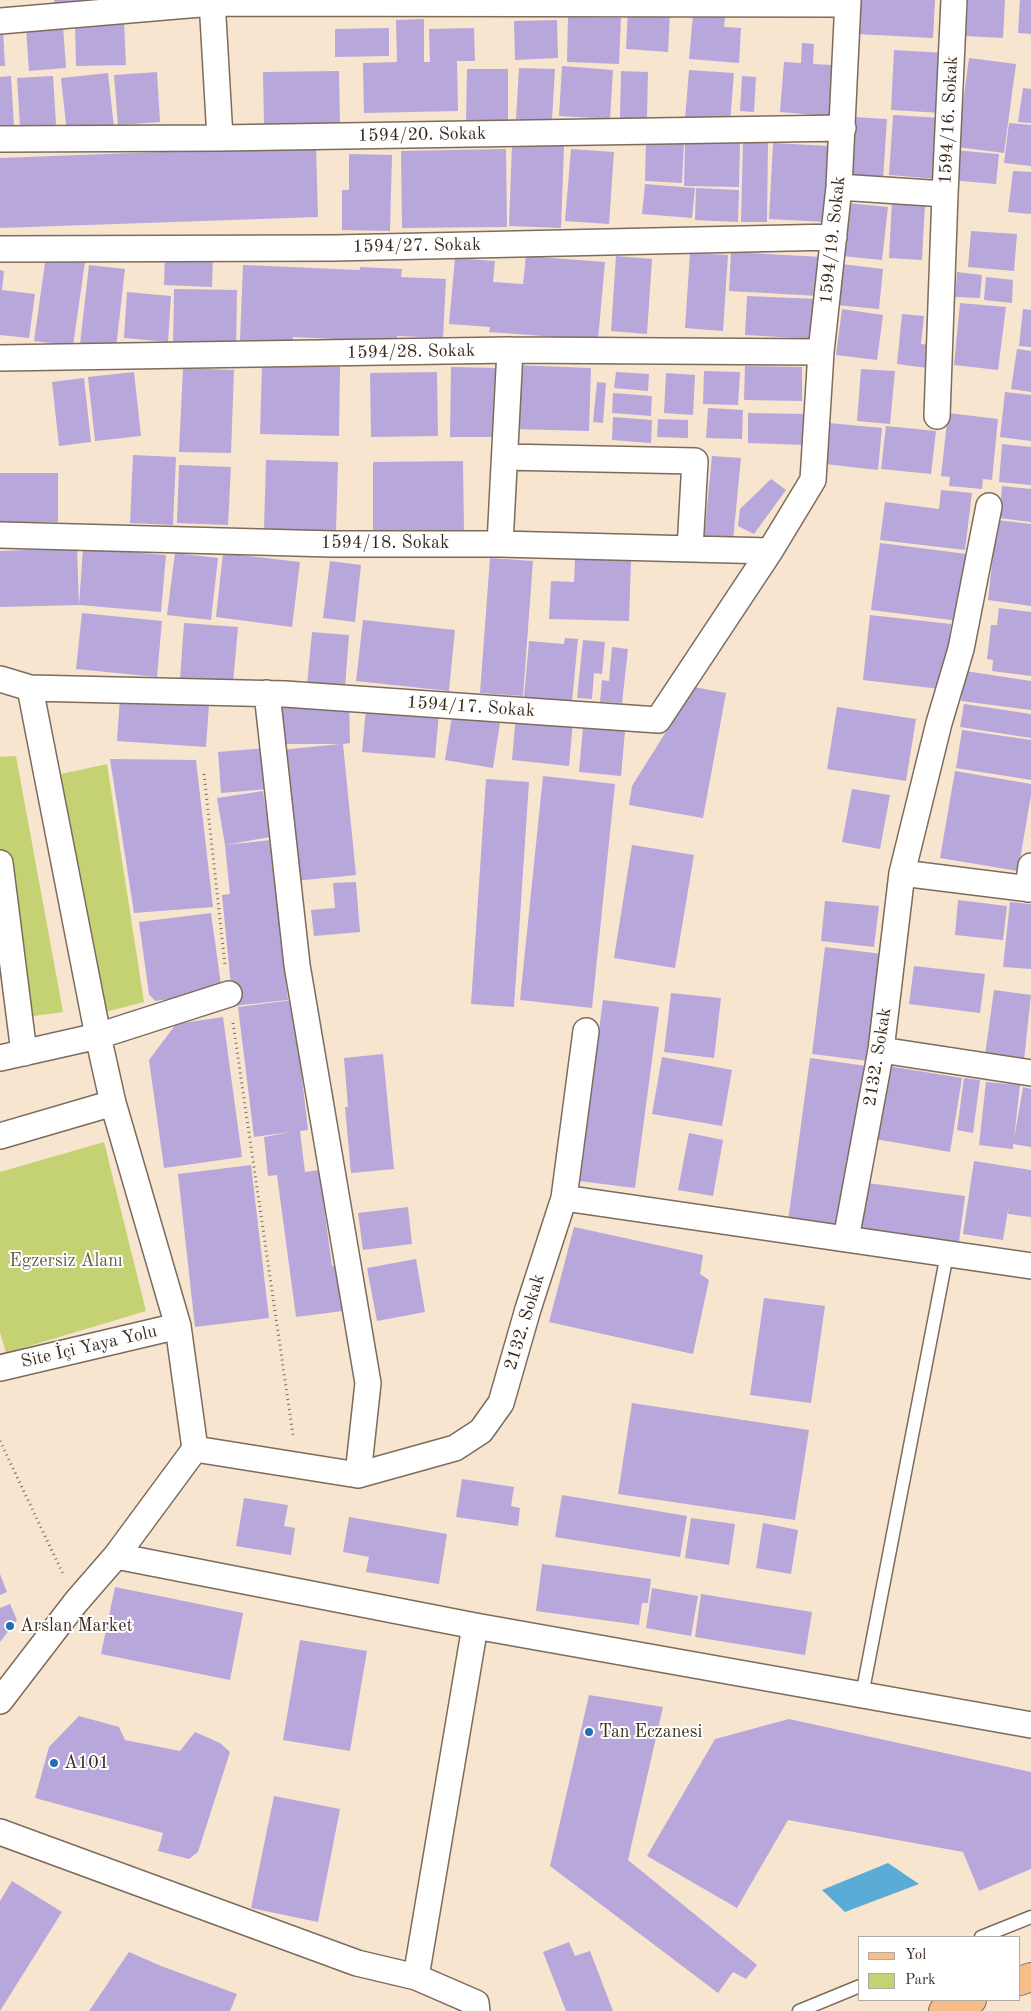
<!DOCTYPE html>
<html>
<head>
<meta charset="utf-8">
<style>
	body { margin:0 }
	#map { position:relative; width:1031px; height:2011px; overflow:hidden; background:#f7e5d0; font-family:"Old Standard TT",serif }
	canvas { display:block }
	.legend { position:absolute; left:858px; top:1936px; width:162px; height:65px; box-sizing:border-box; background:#fff; border:1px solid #b1aaa5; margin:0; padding:6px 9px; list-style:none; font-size:15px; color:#3b2a1e }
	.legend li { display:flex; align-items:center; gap:10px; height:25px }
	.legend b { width:25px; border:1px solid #b1aaa5 }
</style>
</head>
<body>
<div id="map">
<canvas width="1031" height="2011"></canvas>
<ul class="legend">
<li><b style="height:6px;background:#f7bd88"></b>Yol</li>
<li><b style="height:14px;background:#c5d274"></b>Park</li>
</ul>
</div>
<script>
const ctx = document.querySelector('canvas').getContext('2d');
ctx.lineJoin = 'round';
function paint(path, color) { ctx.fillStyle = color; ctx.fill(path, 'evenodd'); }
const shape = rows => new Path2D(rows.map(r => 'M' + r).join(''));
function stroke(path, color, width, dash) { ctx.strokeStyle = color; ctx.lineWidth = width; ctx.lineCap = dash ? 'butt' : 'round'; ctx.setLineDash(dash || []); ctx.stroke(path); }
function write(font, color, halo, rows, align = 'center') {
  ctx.font = font + ' "Old Standard TT",serif'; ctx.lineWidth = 4; ctx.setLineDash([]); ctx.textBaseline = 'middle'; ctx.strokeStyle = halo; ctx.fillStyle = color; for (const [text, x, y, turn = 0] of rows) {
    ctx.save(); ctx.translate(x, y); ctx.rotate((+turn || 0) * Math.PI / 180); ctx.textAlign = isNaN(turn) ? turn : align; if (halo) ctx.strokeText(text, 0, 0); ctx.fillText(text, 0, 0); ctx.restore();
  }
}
paint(shape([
	[16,756,63,1012,12,1019,0,946,0,757],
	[107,764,144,1002,101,1013,61,774],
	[104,1142,146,1311,6,1353,0,1332,0,1172]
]), '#c5d274');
paint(shape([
	[888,1863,919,1884,845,1912,822,1890]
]), '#5aabd5');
paint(shape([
	[54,0,82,0,82,1,55,5],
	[857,0,935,0,933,38,856,34],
	[968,0,1005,0,1003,38,966,36],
	[1020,0,1031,0,1031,34,1018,33],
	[628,10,670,13,668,52,626,49],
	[693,14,725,16,724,27,741,28,739,63,689,59],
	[568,17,621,18,619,64,567,62],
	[424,19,424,62,430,62,429,29,474,28,475,61,457,61,458,111,364,113,363,63,397,62,396,20],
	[557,20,558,58,515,60,514,21],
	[124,21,126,65,76,66,75,23],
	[63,26,66,68,29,71,26,29],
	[389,28,389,56,335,57,335,29],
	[0,30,3,30,5,66,0,66],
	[802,43,814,44,813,64,833,65,829,116,780,112,784,62,801,63],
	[894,50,945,53,942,113,891,110],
	[969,58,1016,64,1004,153,957,147],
	[562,66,613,70,610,119,559,116],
	[519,68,555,69,552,120,516,119],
	[467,69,508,69,508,122,466,121],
	[689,70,734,73,730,123,685,120],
	[339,71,340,126,264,127,263,72],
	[621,71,648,72,647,119,620,118],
	[157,72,160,122,118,125,114,75],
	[108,73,114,128,67,133,61,78],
	[11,76,14,126,0,127,0,77],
	[53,76,56,125,20,127,17,78],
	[742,76,756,77,754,112,740,111],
	[1023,88,1031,89,1031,123,1018,122],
	[893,115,941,118,937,179,889,175],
	[854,117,887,119,883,180,849,178],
	[1009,123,1031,125,1031,166,1004,163],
	[646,139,684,141,682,183,645,181],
	[685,141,740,142,739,187,684,186],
	[743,141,768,142,767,222,741,222],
	[773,143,830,146,826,222,769,219],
	[512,144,564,146,561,228,509,226],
	[316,146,318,217,0,228,0,158],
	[506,149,507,227,402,228,401,151],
	[571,149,614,152,609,224,565,221],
	[953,150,999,154,996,184,950,180],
	[349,154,392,155,390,231,342,230,342,190,349,190],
	[1013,171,1031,172,1031,214,1008,212],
	[645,184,695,188,692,218,642,214],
	[696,188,739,190,738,222,695,220],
	[892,201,925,204,922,260,889,258],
	[847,203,888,207,882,260,842,256],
	[971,231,1017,234,1014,271,968,267],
	[165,252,213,254,212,287,164,285],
	[731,252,821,257,819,296,729,291],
	[690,253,728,255,723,331,685,328],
	[46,256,85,262,73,346,34,341],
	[526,256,605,262,598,340,489,332,490,327,449,324,455,258,495,261,493,282,523,284],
	[616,256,652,259,647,334,611,331],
	[841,264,883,269,879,309,836,305],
	[89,265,125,269,116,348,80,344],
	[243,265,360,270,360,276,360,267,402,269,401,277,446,279,443,338,397,336,397,342,293,337,292,343,240,340],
	[0,270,4,271,2,290,35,294,29,338,0,335],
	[957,272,982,275,980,298,955,297],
	[986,277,1013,280,1012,303,984,300],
	[174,289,237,290,236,350,173,349],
	[127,292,171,296,168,342,124,338],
	[747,296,816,299,814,339,745,335],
	[960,303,1006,307,998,370,954,365],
	[842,309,883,315,877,360,836,355],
	[1023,309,1031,310,1031,347,1019,346],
	[902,314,924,316,921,344,930,345,927,368,897,364],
	[1017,349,1031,351,1031,392,1011,389],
	[262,364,340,367,339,436,260,434],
	[513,365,591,368,589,431,512,429],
	[745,366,802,367,802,401,744,400],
	[451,367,500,368,500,437,450,437],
	[183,368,234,370,231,453,179,452],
	[861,369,895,371,890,424,857,421],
	[704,371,740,372,738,405,703,404],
	[134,372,141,436,95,441,88,377],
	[437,372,438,436,371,437,370,373],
	[616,372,649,374,648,391,614,388],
	[666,373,695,375,693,415,664,413],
	[84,378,91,442,59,446,52,382],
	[597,382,606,383,603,423,593,422],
	[1005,392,1031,395,1031,441,1000,437],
	[613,393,652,396,651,416,612,413],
	[708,408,743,410,742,439,706,438],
	[748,413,806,414,805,445,748,443],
	[948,413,998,419,992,480,983,479,982,489,949,486,950,477,941,476],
	[613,417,652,420,651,443,612,440],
	[658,419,688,420,688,438,657,437],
	[829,423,882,428,878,470,825,464],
	[886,426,936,431,931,474,881,469],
	[1002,444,1031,447,1031,485,999,482],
	[133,455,176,457,173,525,130,523],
	[712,456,741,458,733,540,704,538],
	[266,460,338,462,336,531,264,529],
	[463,461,464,532,373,533,373,462],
	[179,465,231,467,228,525,177,523],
	[0,473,58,473,58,522,0,522],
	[771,479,786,490,754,534,738,526,740,509],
	[1002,486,1031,489,1031,522,999,518],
	[941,490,972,493,965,550,880,540,885,502,939,509],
	[997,520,1031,524,1031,606,988,600],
	[880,543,967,554,959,621,871,610],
	[77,548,79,605,0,607,0,551],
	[83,548,166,555,161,612,79,605],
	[175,553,218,558,211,620,167,615],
	[223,553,300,562,292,627,216,617],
	[490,558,533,561,523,696,480,693],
	[575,558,631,560,629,621,549,619,551,581,574,582],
	[330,561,361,565,355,622,323,618],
	[999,608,1031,612,1031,676,992,671,993,660,987,659,991,625,997,625],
	[82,613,162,621,157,677,76,669],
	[870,615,951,624,947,658,944,658,940,689,863,680],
	[363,620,455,630,449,691,356,681],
	[184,623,238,627,233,683,180,679],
	[312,632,349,635,345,688,307,685],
	[565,638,578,639,572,702,524,697,529,641,564,644],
	[583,640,605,642,602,674,594,673,592,699,577,698],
	[612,647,628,649,622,703,600,702,602,680,609,681],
	[965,671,1031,681,1031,710,961,701],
	[694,687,726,693,703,818,629,805,632,786],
	[120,698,209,705,206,747,117,741],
	[349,704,350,743,343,744,356,875,294,881,281,750,340,744,280,744,280,705],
	[964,704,1031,714,1031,738,960,727],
	[837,707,916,719,906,781,827,769],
	[366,708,439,713,435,758,362,752],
	[516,715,573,721,569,766,512,760],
	[452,716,500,723,493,768,445,760],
	[583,727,625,731,621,776,579,772],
	[962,730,1031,740,1031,780,956,768],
	[266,748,269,789,221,793,218,752],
	[110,759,196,760,213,907,134,913],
	[955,771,1031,784,1031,795,1018,871,940,858],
	[543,776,615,784,592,1008,520,1000],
	[486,779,529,782,514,1007,471,1004],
	[852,789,890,795,880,849,842,842],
	[263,791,270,837,225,845,217,798],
	[271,840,288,1000,233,1006,222,895,230,894,225,845],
	[632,845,694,855,675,968,614,958],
	[356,882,360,932,314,936,311,910,335,908,333,883],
	[958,900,1007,906,1003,940,955,935],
	[825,901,879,906,874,947,821,941],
	[1010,902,1031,904,1031,969,1003,967],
	[211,913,222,992,155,1001,149,994,139,922],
	[825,947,882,954,869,1061,812,1054],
	[914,966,985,974,980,1013,909,1004],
	[994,990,1031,995,1024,1060,985,1055],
	[671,993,721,998,714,1058,664,1052],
	[293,1000,308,1130,300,1131,305,1172,319,1170,332,1266,337,1266,343,1311,296,1317,277,1175,268,1176,264,1137,291,1132,254,1137,238,1007],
	[603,1000,659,1007,635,1188,579,1181],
	[223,1017,242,1157,164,1168,149,1060,176,1024],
	[383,1054,394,1169,351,1173,345,1107,348,1107,344,1058],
	[662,1057,732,1070,722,1126,652,1114],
	[810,1058,866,1066,844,1229,788,1221],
	[888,1066,962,1078,950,1152,875,1139],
	[964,1078,980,1080,973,1133,957,1130],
	[986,1082,1020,1085,1014,1139,1023,1087,1031,1089,1031,1147,1013,1144,1013,1149,979,1145],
	[689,1133,723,1140,713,1196,678,1190],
	[974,1161,1031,1170,1031,1217,1008,1214,1009,1204,1003,1240,963,1234],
	[251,1165,269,1318,195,1327,178,1174],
	[860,1182,965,1196,959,1242,854,1229],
	[408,1207,412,1244,363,1250,358,1213],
	[574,1227,703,1255,700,1274,709,1280,693,1354,549,1322],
	[416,1259,425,1312,377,1321,367,1268],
	[764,1298,825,1306,811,1403,750,1395],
	[632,1403,809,1430,795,1520,618,1494],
	[462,1479,514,1487,511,1506,520,1508,518,1526,456,1517],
	[562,1495,687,1516,680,1557,555,1537],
	[244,1498,288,1505,284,1526,295,1528,291,1555,236,1546],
	[349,1517,447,1534,439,1584,366,1572,369,1557,343,1552],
	[691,1518,735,1524,729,1565,685,1558],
	[763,1523,798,1530,791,1574,756,1568],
	[542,1564,651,1579,648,1603,642,1603,639,1625,536,1611],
	[0,1574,7,1592,0,1595],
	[115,1587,243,1613,230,1680,101,1654],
	[652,1588,698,1596,691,1636,646,1628],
	[701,1594,812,1612,805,1655,695,1637],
	[10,1604,17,1620,0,1642,0,1608],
	[300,1640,367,1651,350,1751,283,1740],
	[589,1695,663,1707,628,1860,757,1965,746,1979,733,1972,718,1993,550,1866],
	[79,1716,119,1727,125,1740,180,1751,195,1732,220,1743,230,1752,198,1852,189,1859,158,1851,163,1833,35,1798,49,1747],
	[789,1719,1031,1772,1031,1869,979,1891,963,1852,788,1820,737,1908,647,1856,715,1739],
	[274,1796,340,1809,318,1922,251,1908],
	[12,1881,62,1912,0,2011,0,1901],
	[569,1942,575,1956,590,1951,613,2011,566,2011,543,1952],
	[129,1952,161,1966,237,1994,230,2011,89,2011]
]), '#b8a7da');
const lane = shape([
	[862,1695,947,1254],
	[981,1937,1031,1917],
	[799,2011,860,1986]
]);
const street = shape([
	[212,0,220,138],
	[0,21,212,3,848,4],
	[0,139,220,138,843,128],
	[839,187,945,194,954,0],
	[0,249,335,248,834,237],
	[0,358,510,350,821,352],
	[937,416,945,194],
	[505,457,695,461,690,549],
	[0,535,333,544,500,544,770,551],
	[500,544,510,350],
	[0,679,30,688,285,694,658,720,770,551,813,480,821,352,839,187,848,0],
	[267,693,297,965,368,1383,358,1475],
	[0,863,24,1053],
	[902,873,1031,889],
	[1028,889,1031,866],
	[881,1050,1031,1073],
	[0,1058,98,1036,30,688],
	[0,1136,113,1103],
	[564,1198,586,1031],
	[846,1239,881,1050,902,873,939,723,961,649,989,506],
	[0,1368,178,1326],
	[195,1449,358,1475,455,1448,481,1431,501,1403,528,1309,564,1198,1031,1266],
	[116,1556,195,1449,178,1326,113,1103,98,1036,229,994],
	[475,1626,416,1977,476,2003,477,2011],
	[0,1701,76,1602,116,1556,475,1626,1031,1725],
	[0,1832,357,1963,416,1977]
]);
const primary = shape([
	[1020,1981,1031,1977],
	[943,2011,972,2000]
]);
stroke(lane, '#7d6b5c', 15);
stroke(street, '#7d6b5c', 28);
stroke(primary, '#7d6b5c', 30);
stroke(shape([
	[204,774,225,965],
	[233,1023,293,1435],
	[0,1441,63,1574]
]), '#7d6b5c', 3, [1, 4]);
stroke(lane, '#fff', 12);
stroke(street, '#fff', 25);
stroke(primary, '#f7bd88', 28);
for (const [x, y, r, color] of [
	[10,1626,5,"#1f6fb2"],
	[589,1732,5,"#1f6fb2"],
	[54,1763,5,"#1f6fb2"]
]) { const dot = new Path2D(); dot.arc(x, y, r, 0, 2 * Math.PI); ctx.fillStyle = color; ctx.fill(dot); stroke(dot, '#fff', 2); }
write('18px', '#3b2a1e', '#fff', [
	["1594/16. Sokak",949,120,-87],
	["1594/20. Sokak",422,135,-1],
	["1594/19. Sokak",833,240,-84],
	["1594/27. Sokak",417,246,-1],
	["1594/28. Sokak",411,352,-1],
	["1594/18. Sokak",385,543],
	["1594/17. Sokak",471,707,4],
	["2132. Sokak",878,1057,-81],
	["2132. Sokak",525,1322,-73],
	["Site İçi Yaya Yolu",89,1347,-13]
]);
write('18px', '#645c38', '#fff', [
	["Egzersiz Alanı",66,1261]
]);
write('18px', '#3b2a1e', '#fff', [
	["Arslan Market",20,1626],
	["Tan Eczanesi",599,1732],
	["A101",64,1763]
], 'left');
</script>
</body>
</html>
